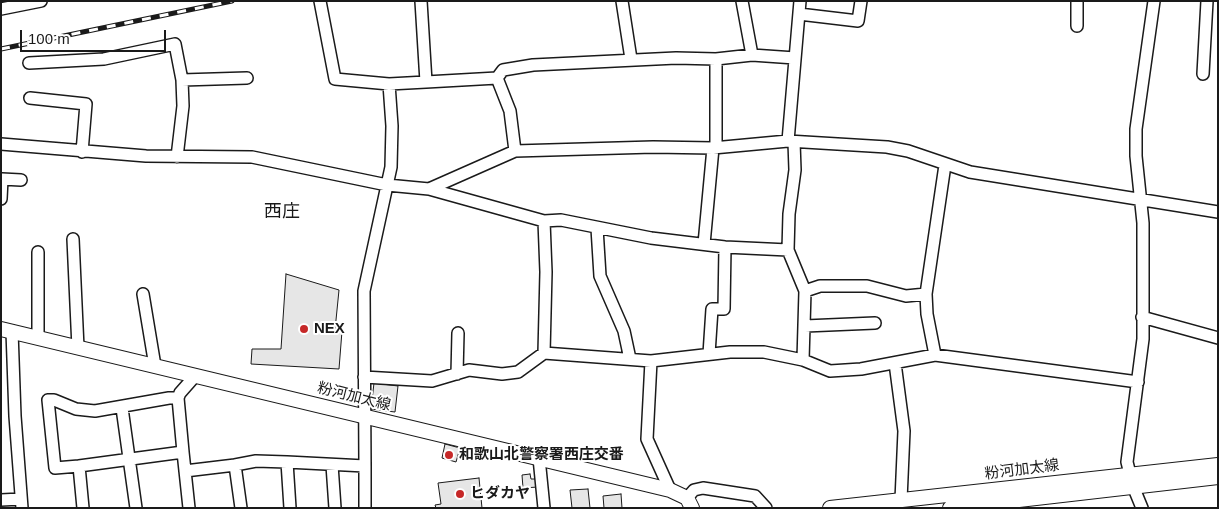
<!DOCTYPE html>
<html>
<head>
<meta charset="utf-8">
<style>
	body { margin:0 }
	#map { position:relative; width:1219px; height:509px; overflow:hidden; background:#fff; font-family:Arial,sans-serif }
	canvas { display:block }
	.frame { position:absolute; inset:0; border:2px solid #1a1a1a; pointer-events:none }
	.scale { position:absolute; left:20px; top:30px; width:146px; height:22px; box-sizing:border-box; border:2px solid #1a1a1a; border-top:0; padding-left:6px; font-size:15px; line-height:18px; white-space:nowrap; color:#1a1a1a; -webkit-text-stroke:4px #fff; paint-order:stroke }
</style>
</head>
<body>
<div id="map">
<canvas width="1219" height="509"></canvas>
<div class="frame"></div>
<div class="scale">100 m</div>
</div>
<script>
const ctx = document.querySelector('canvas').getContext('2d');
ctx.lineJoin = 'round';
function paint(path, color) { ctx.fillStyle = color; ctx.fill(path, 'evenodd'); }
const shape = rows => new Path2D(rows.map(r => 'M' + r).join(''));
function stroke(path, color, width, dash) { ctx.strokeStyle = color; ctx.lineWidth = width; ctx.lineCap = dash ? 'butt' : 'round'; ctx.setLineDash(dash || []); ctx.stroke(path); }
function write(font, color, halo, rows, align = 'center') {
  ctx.font = font + ' Arial,"Noto Sans JP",sans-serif'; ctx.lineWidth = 4; ctx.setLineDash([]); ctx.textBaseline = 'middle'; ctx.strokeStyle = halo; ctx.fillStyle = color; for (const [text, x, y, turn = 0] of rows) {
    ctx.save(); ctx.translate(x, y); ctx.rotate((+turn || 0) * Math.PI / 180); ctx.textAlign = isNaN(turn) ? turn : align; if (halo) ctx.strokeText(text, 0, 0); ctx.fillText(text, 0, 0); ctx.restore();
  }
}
const building = shape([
	[286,274,339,290,335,330,342,331,339,369,251,364,252,349,281,349,286,274],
	[374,383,398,386,395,412,371,409,374,383],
	[445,444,460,448,456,462,442,458,445,444],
	[530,474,531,479,537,479,538,487,523,488,522,475,530,474],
	[479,478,482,508,436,508,435,505,441,504,438,483,479,478],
	[588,489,590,508,572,508,570,490,588,489],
	[621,494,622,508,604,508,603,496,621,494]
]);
paint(building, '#e6e6e6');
stroke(building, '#1a1a1a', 1);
const minor = shape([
	[320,1,335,79,389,84,426,82,497,78,503,70,533,65,676,58,716,59,752,55,795,58],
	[421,1,426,82],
	[622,1,631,59],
	[742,1,752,55],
	[1077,1,1077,26],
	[1,9,41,1],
	[799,14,858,21,861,1],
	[716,59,716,147],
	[29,63,104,59,175,44,182,80,247,78],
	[1203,74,1207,1],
	[30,98,86,104,82,152],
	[788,141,800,1],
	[794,142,795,170,789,214,788,250,805,291,803,360],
	[1,144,146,156,252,157,387,185,429,189,544,221,561,220,651,238,725,247,788,250],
	[515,151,653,147,713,148,788,141,887,147,908,151,970,172,1218,212],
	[177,157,183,106,182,80],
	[429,189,515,151,510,111,497,78],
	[1,199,2,179,21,180],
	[544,221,546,272,544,353],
	[597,228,600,276,624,331,630,359],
	[73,239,78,348],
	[704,244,713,148],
	[38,252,38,338],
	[805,291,820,286,867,286,906,296,926,294],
	[143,294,155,366],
	[1142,317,1218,338],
	[805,326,875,323],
	[12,331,15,416,22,508],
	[709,354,712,309,724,309,725,247],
	[935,355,927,314,926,294,945,165],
	[651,361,647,439,670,490],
	[895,363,904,431,901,500],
	[457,374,458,333],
	[364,377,432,381,469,370,502,374,518,372,544,353,651,361,730,352,764,352,803,360,830,371,861,369,935,355,1138,382],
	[122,408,136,508],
	[183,452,178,398,180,393,195,376],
	[539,458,544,508],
	[287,462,365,466,364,291,391,167,392,126,389,84],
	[235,465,256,461,287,462,290,508],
	[332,465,335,508],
	[79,466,183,452,189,508],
	[365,466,365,508],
	[185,471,235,465,241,508],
	[687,498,694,490,703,488,755,496,766,508],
	[1,500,21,499],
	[83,508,79,466,55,468,48,400,54,400,76,409,95,411,169,398,178,398],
	[1142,508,1133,486,1127,462,1143,339,1143,223,1136,156,1136,129,1154,1]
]);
const major = shape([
	[1,329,670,490,687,498,692,508],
	[830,508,1218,465],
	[950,508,1218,477]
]);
stroke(minor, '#1a1a1a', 14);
stroke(major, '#1a1a1a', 16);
stroke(minor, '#fff', 11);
stroke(major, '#fff', 14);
const rail = shape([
	[1,49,232,1]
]);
stroke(rail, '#1a1a1a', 5);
stroke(rail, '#fff', 3, [9]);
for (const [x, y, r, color] of [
	[304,329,5,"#c62828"],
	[449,455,5,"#c62828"],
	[460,494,5,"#c62828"]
]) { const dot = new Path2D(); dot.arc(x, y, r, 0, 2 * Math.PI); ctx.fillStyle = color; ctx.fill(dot); stroke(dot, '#fff', 2); }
write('bold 15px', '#1a1a1a', '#fff', [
	["NEX",314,329],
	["和歌山北警察署西庄交番",459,455],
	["ヒダカヤ",470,494]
], 'left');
write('15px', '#1a1a1a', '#fff', [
	["粉河加太線",354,397,14],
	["粉河加太線",1022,470,-7]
]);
write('18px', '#1a1a1a', '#fff', [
	["西庄",282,212]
]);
</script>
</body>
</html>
